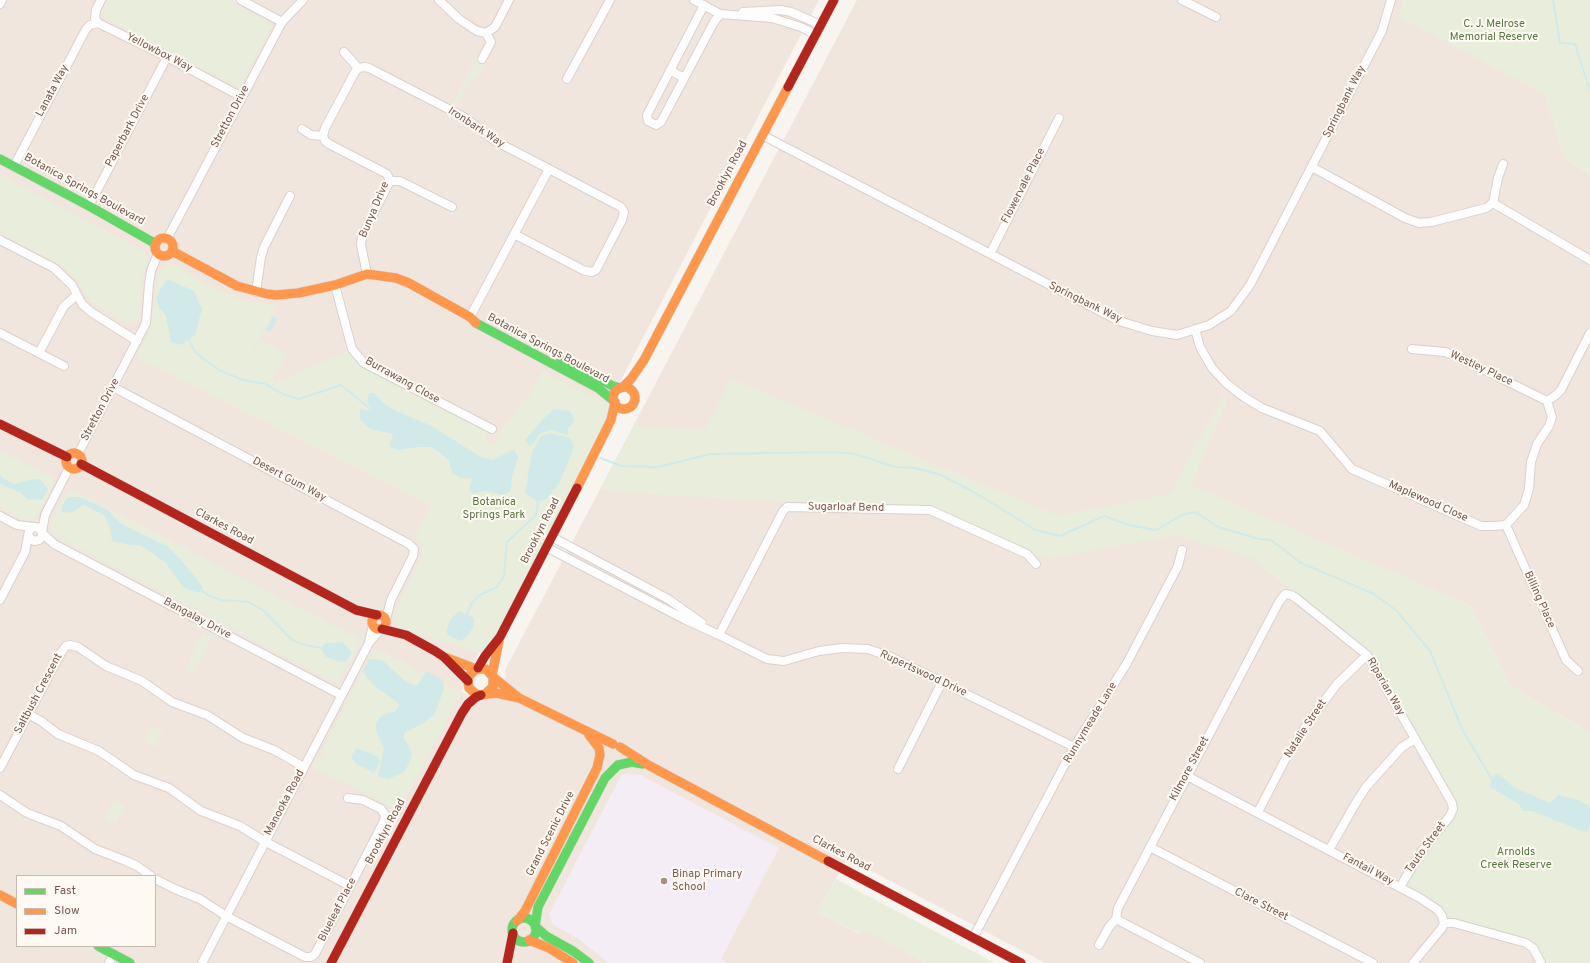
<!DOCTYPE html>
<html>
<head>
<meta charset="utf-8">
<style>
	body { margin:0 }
	#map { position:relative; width:1590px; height:963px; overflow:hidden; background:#f8f4f0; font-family:Overpass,sans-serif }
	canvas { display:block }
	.legend { position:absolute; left:16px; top:875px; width:140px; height:72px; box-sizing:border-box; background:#fef9f3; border:1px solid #c8b9b1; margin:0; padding:5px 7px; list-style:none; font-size:12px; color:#78594e }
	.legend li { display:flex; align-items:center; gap:8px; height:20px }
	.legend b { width:20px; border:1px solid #c8b9b1 }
</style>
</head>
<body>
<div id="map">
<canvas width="1590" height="963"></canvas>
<ul class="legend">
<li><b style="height:5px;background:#63d668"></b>Fast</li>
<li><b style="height:5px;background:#ff974d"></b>Slow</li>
<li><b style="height:5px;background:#b3261e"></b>Jam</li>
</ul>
</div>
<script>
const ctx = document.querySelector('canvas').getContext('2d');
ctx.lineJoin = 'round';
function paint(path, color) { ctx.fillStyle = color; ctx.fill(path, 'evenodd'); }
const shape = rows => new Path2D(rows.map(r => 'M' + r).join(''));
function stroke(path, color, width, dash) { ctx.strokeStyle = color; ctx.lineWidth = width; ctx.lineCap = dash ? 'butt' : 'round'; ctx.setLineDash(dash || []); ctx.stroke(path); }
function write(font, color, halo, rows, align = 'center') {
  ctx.font = font + ' Overpass,sans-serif'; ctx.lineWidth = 4; ctx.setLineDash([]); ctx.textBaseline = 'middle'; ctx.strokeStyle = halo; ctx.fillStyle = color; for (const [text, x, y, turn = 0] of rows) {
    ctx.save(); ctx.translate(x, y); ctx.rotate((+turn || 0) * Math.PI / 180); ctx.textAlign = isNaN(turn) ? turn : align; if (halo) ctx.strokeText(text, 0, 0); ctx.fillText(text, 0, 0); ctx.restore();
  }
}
paint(shape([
	[0,0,819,0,477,656,461,692,485,700,506,677,505,670,857,0,1517,0,1564,157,1590,175,1590,733,1511,686,1471,606,1272,521,1256,561,1371,652,1544,963,1045,963,847,858,818,912,860,934,863,929,926,963,0,963],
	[17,876,155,876,155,946,17,946]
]), '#f1e6de');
paint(shape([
	[622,774,640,775,779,848,721,959,728,963,609,963,577,938,552,924,549,914]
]), '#f4edf5');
paint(shape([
	[108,0,227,0,268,22,271,28,239,88,104,17,103,10],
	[1403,0,1590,0,1590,175,1564,157,1545,94,1399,17],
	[476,58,486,63,480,76,470,82,457,105,453,103],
	[0,175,145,252,148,261,141,282,139,320,126,323,94,303,85,294,77,280,66,268,0,232],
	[168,262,217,290,250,303,277,306,244,366,260,340,287,353,272,381,268,379,275,383,353,349,363,365,487,430,486,442,493,445,504,425,509,422,522,400,526,401,542,372,610,405,612,415,489,656,398,627,393,614,423,555,421,545,415,537,431,505,137,357,151,328,158,275],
	[731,379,1058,516,1170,494,1223,395,1228,399,1191,485,1471,606,1511,686,1590,733,1590,963,1544,963,1532,940,1450,919,1443,909,1407,885,1459,810,1371,652,1256,561,1256,559,1177,535,1046,559,931,507,734,499,634,493,601,489,634,426,705,430],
	[0,451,53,478,54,482,36,518,26,521,0,507],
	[72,489,358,639,360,643,339,682,335,683,53,534,50,525,68,490],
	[203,632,212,637,193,673,185,670],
	[378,649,461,693,399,811,342,781,341,782,313,768,318,757,323,759,325,755,321,753,374,650],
	[152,726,163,731,155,747,144,742],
	[114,800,124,806,116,823,105,817],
	[836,879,995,963,926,963,863,930,861,934,818,912]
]), '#e8eedb');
paint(shape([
	[167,279,194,291,202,309,195,335,181,345,171,342,166,316,159,307,156,299,159,291],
	[273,316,278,319,270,332,266,330],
	[369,393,374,393,383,403,394,410,432,426,479,456,492,460,514,449,518,457,512,477,511,491,503,495,484,491,473,494,469,488,473,478,461,478,452,473,449,460,432,447,418,447,398,450,389,447,393,434,370,429,360,419,360,409,373,411,367,401],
	[554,409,569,411,574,419,572,424,568,428,568,435,550,430,539,434,534,443,529,446,525,440,543,419],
	[550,433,570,438,574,447,559,484,546,499,538,502,525,493,532,452,541,436],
	[0,475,4,479,14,484,33,479,41,480,48,489,42,500,27,499,21,493,2,485,0,483],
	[68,497,79,497,96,504,108,510,121,524,167,546,181,560,203,587,199,593,184,588,166,563,140,545,130,545,112,541,110,528,105,516,84,505,73,512,62,513,62,506],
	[459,611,474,618,473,628,466,638,460,641,447,634,447,629,450,620],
	[342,642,352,652,347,661,340,662,326,657,321,648,325,643],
	[369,659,376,659,383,661,405,681,416,686,427,671,443,680,444,689,434,715,425,722,404,733,404,739,409,746,412,754,410,761,405,771,389,779,383,778,378,776,384,748,376,731,376,723,380,717,388,713,394,712,399,706,397,702,373,685,367,677,363,671],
	[356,749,365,751,377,756,380,762,374,773,355,763,351,757],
	[1496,773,1504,778,1513,787,1550,803,1558,795,1578,800,1590,807,1590,825,1587,833,1532,811,1523,811,1519,804,1490,787,1491,780]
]), '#d1eae9');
stroke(shape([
	[1553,0,1560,43,1575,44,1590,91],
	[189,340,194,350,202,358,221,371,243,380,265,384,285,395,299,399,341,385,373,411],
	[600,458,622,466,658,467,711,454,834,452,855,454,895,467,915,468,941,475,972,491,1018,519,1035,530,1060,536,1104,516,1128,525,1156,530,1184,514,1196,512,1218,527,1259,539,1271,540,1301,563,1374,594,1397,611,1430,651,1463,731,1493,781],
	[201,590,208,595,221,600,249,602,264,611,292,640,305,645,321,648],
	[467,614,472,603,478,596,497,587,504,576,507,542,536,515,538,502]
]), '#d1eae9', 2);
const street = shape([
	[101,0,96,10,95,18,98,23,167,57,242,97],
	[241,0,282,22],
	[439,0,459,19,477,31,486,33,495,27,509,0],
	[694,0,720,14,772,18,801,27,816,35],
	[1182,0,1216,17],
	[0,4,2,0],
	[704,5,647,115,648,121,656,125,661,122,714,22,720,14],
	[743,12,781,10,791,12,821,25],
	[344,52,358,68],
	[482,59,491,42,486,33],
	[358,68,365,67,369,68,464,117,495,141,549,169,470,317],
	[358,68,355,72,325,128,323,136,325,141,329,144,387,174,390,181,362,236,361,245,367,274],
	[670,70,684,78],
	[567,79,610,0],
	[302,129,311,135,323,136],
	[762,135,1119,321,1152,331,1177,335,1209,325,1231,311,1250,285,1382,31,1391,0],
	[14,166,86,29,90,25,98,23],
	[1312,167,1405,218,1419,223,1431,222,1486,208,1493,203,1590,260],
	[390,181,400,181,452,207],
	[1493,203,1498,178,1503,164],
	[89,206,167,57],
	[514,234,583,270,591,272,596,270,622,220,624,212,621,207,549,169],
	[167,239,282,22,303,0],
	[0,240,54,268,72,285,82,304,91,312,137,341],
	[990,254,1059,118],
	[335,285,352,349,364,363,492,429],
	[256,292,261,257,264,247,290,196],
	[1195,329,1200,347,1212,368,1227,384,1244,397,1262,408,1320,431,1352,469,1481,526,1493,526,1506,525,1524,505,1529,489,1531,462,1537,444,1549,426,1552,417,1547,401,1556,395,1561,390,1590,333],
	[0,333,64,366],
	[1412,349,1445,352,1458,357,1547,401],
	[39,353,64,306,77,295],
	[113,387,409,544,414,549,413,556,391,600,386,619],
	[78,454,146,323,149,284,151,271,158,254],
	[0,516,17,525,34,527],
	[1506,525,1566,660,1578,671],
	[42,532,45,515,69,468],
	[42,533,54,544,341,695],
	[552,537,668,599,702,623],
	[546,547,684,619,719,635,767,659,784,661,819,651,842,648,868,649,891,657,1074,747],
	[0,600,25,552,29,531,31,528,35,527,39,528,42,532,42,537,39,540,34,541,29,537],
	[719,635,783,511,787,507,930,510,1027,554,1036,564],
	[369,642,373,625],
	[28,714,41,721,58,734,99,751,134,775,169,788,201,811,240,826,264,841,350,886],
	[0,768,62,651,66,646,70,645,78,647,106,666,142,681,172,702,207,715,243,738,274,750,304,767],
	[898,769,942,682],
	[1187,776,1420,898,1438,910,1442,916,1444,923,1454,923,1526,943,1533,948,1541,963],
	[0,795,27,813,61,826,95,849,126,861,137,866,151,876],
	[1258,812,1285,760,1307,724,1337,684,1367,655],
	[1150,847,1373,963],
	[1329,850,1354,806,1366,787,1402,747,1415,739],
	[155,879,175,889,200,899,226,916,305,957,311,957,315,954,384,821,385,815,381,809,363,800,348,798],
	[1116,919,1200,963],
	[973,938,1074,747,1127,663,1178,566,1182,550],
	[1099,945,1109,927,1116,919,1118,908,1279,602,1285,594,1291,595,1296,598,1367,655,1452,803,1453,809,1450,816,1421,852,1400,887],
	[109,963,114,954],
	[202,963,369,643,381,629],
	[1413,963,1442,928,1444,923]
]);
const fast = shape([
	[0,159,89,206,156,244],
	[476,323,598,388,614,401],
	[561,360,613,386,621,388],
	'512 930a12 12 0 1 1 24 0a12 12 0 1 1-24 0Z',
	[98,946,130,963],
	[589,963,573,951,546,936,535,926,538,907,605,778,618,765,632,762,643,764]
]);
const slow = shape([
	'155 247a9 9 0 1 1 18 0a9 9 0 1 1-18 0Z',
	[172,251,237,286,267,294,276,295,298,293,335,285,367,274,396,278,409,283,470,317,476,323],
	[623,387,631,379,644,360,788,87],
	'613 398a11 11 0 1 1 22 0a11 11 0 1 1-22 0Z',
	'66 461a8 8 0 1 1 16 0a8 8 0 1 1-16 0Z',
	[577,488,611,420,615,402],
	'372 622a7 7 0 1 1 14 0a7 7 0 1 1-14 0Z',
	[447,658,476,669],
	[492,675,499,641],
	[493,677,519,698],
	[485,694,493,687,493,677,486,669,476,669,469,676,468,681,469,688,476,694,481,695,496,693,519,698,613,744],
	[620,747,650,766,828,861],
	[0,895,17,904],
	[517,921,525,911,597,768,600,755,599,748,589,735],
	[529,940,549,948,573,963]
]);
const jam = shape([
	[788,87,834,0],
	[0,424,67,457],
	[81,464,356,610,377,615],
	[382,629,406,635,435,651,444,657,468,681],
	[478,668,485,656,500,637,577,488],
	[828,861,1021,963],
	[331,963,462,713,468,704,476,697,481,695],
	[507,963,513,933]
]);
stroke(street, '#d8d1ce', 10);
stroke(fast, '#d8d0cb', 10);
stroke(slow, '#d8d0cb', 10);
stroke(jam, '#d8d0cb', 10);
stroke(street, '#fefdfd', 8);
stroke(fast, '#63d668', 9);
stroke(slow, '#ff974d', 9);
stroke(jam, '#b3261e', 9);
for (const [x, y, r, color] of [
	[664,881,4,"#a58f87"]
]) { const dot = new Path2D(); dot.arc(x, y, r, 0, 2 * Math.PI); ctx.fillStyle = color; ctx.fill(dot); stroke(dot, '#fef9f3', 1.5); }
write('11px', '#587743', '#fef9f3', [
	["C. J. Melrose",1494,25],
	["Memorial Reserve",1494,38],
	["Botanica",494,503],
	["Springs Park",494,516],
	["Arnolds",1516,853],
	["Creek Reserve",1516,866]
]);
write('11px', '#78594e', '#fef9f3', [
	["Yellowbox Way",159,53,27],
	["Lanata Way",53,91,-62],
	["Springbank Way",1345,102,-63],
	["Stretton Drive",231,117,-62],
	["Ironbark Way",476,128,33],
	["Paperbark Drive",128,131,-62],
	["Brooklyn Road",728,174,-62],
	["Flowervale Place",1024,186,-63],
	["Botanica Springs Boulevard",84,190,29],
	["Bunya Drive",375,210,-67],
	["Springbank Way",1085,303,26],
	["Botanica Springs Boulevard",548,349,28],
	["Westley Place",1481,369,25],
	["Burrawang Close",402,381,29],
	["Stretton Drive",101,410,-62],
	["Desert Gum Way",289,480,28],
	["Maplewood Close",1428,502,24],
	["Sugarloaf Bend",846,508,1],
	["Clarkes Road",224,527,28],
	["Brooklyn Road",541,531,-63],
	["Billing Place",1539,600,66],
	["Bangalay Drive",197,619,28],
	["Rupertswood Drive",923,674,25],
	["Riparian Way",1385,687,60],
	["Saltbush Crescent",39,694,-62],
	["Runnymeade Lane",1091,723,-59],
	["Natalie Street",1306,729,-57],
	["Kilmore Street",1190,769,-62],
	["Manooka Road",285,803,-62],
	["Brooklyn Road",386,832,-62],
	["Grand Scenic Drive",551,834,-63],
	["Tauto Street",1426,848,-54],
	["Clarkes Road",841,854,28],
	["Fantail Way",1368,870,28],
	["Clare Street",1261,905,27],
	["Blueleaf Place",338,910,-63]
]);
write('11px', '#78594e', '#fef9f3', [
	["Binap Primary",672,875],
	["School",672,888]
], 'left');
</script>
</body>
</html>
